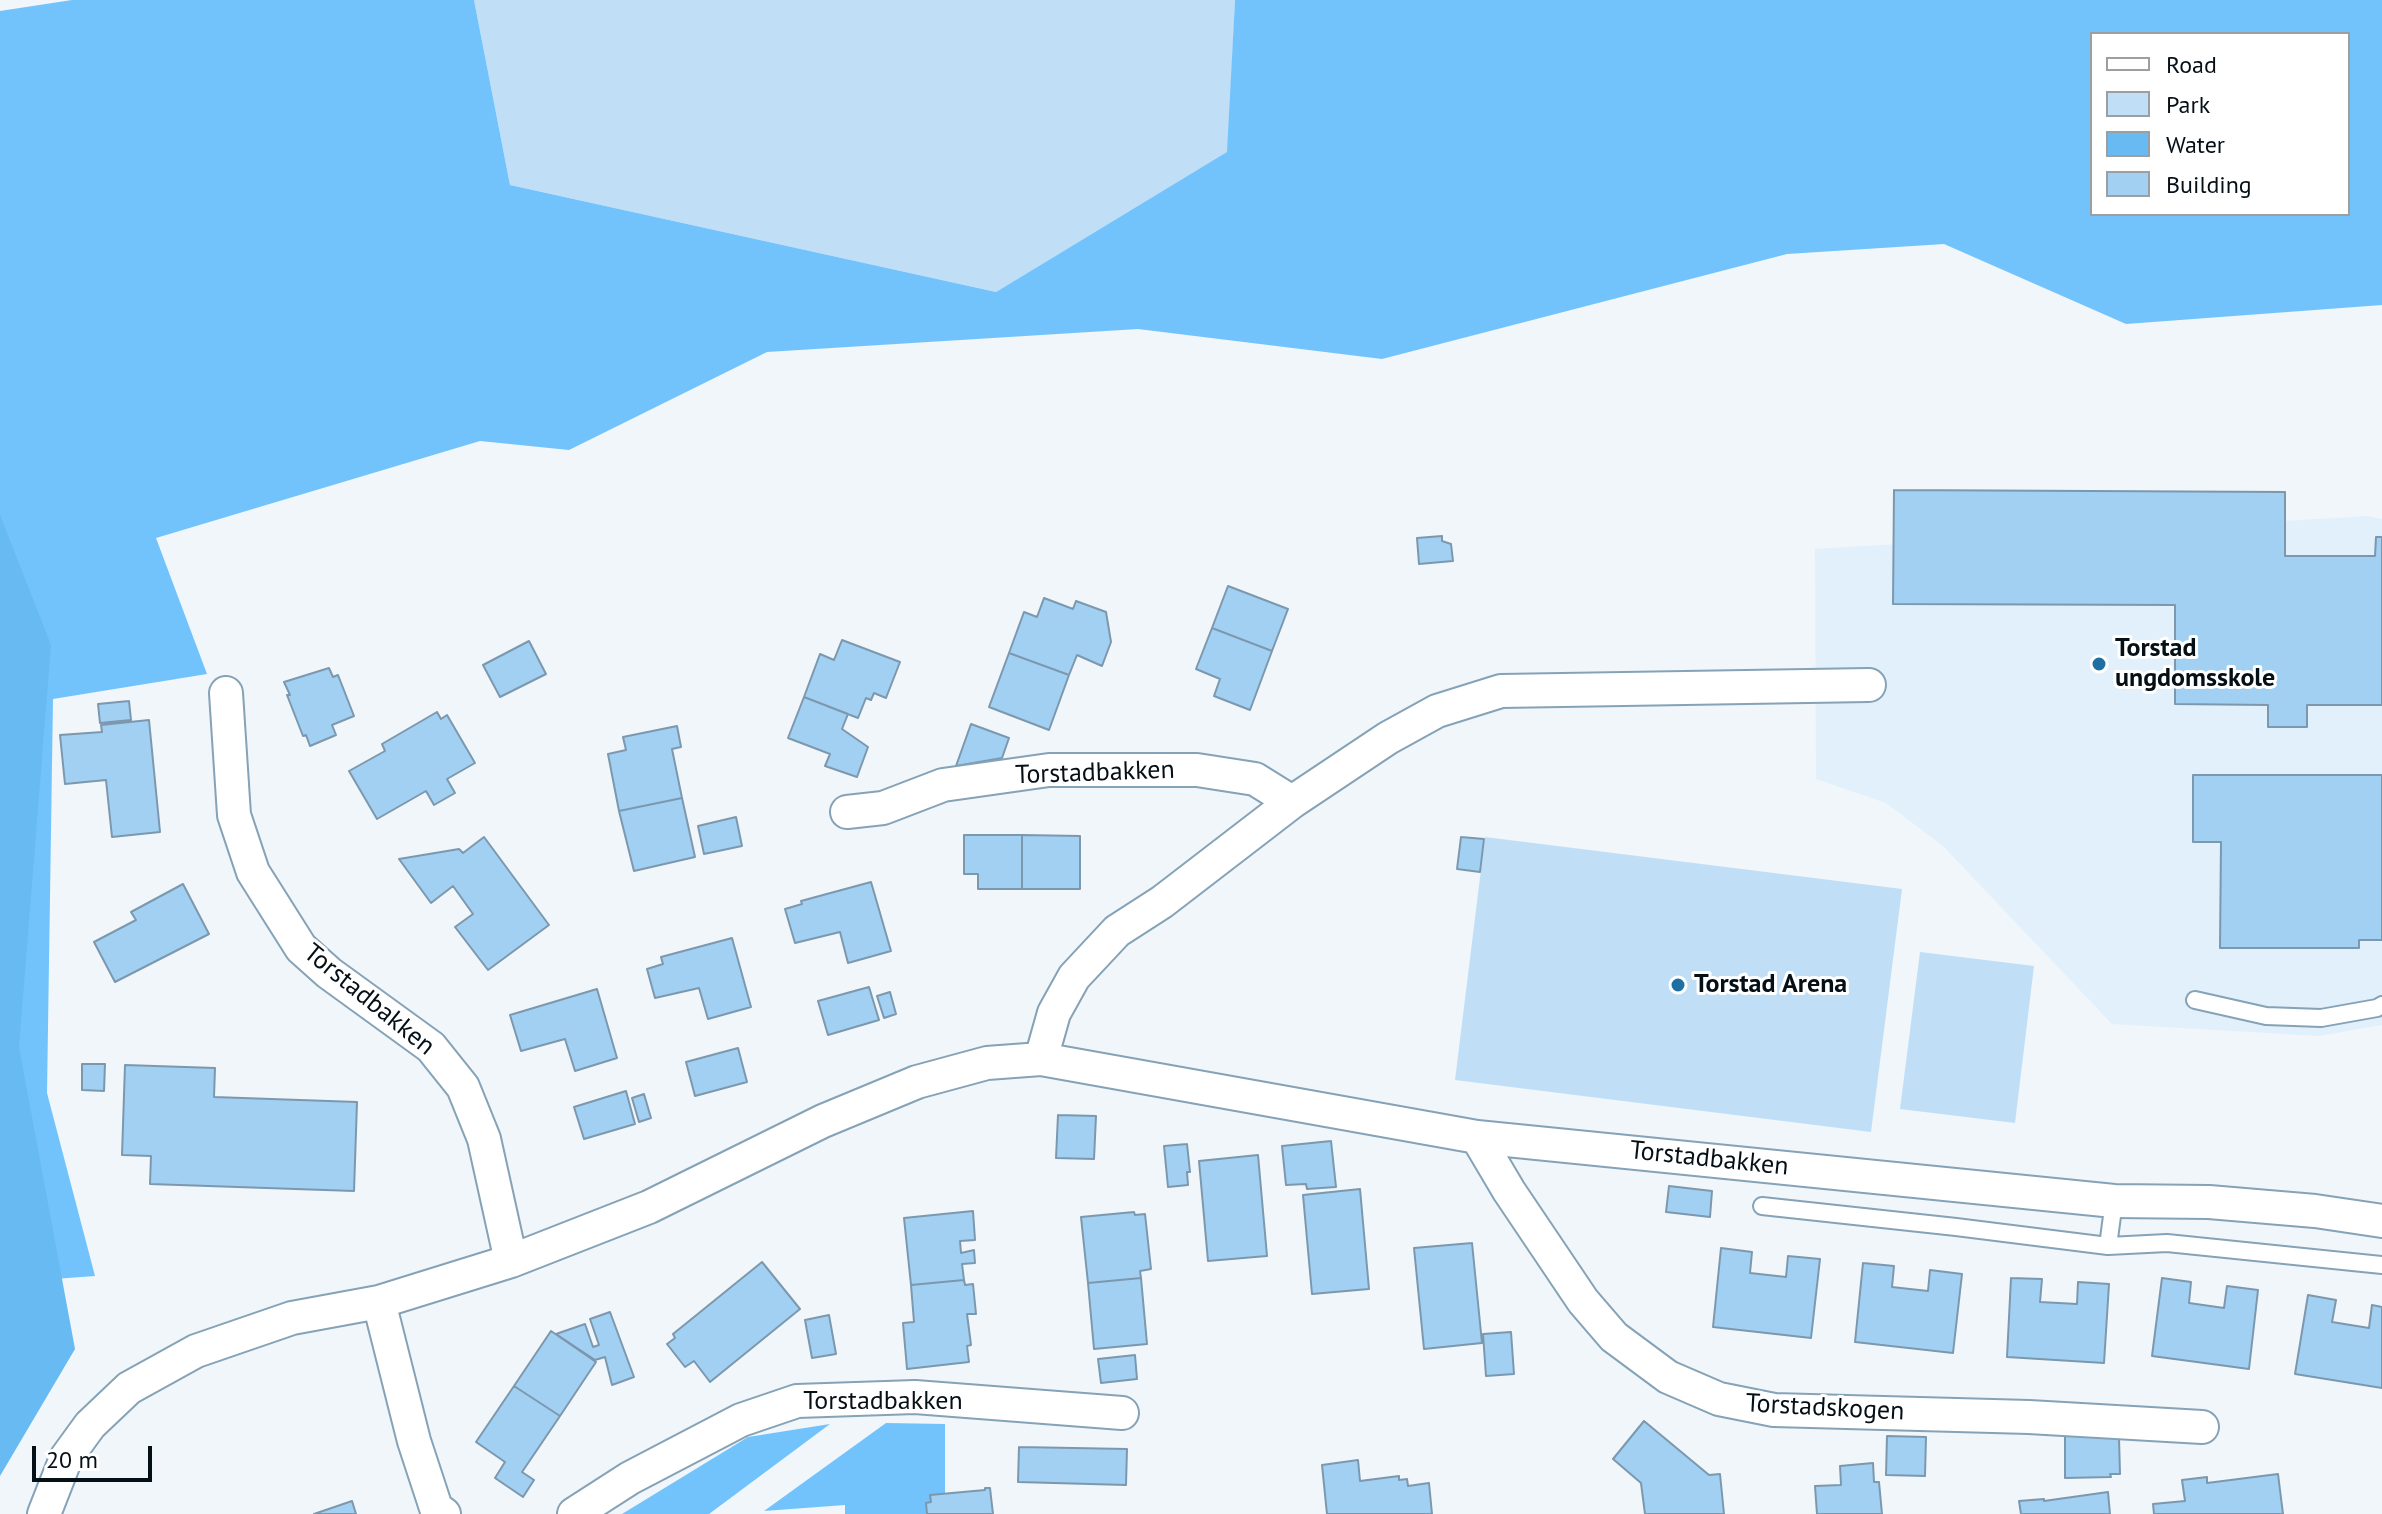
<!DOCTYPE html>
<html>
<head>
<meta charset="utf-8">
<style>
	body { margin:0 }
	#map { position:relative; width:2382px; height:1514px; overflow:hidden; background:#f0f6fa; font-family:"PT Sans",sans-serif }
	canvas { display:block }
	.legend { position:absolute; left:2090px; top:32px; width:260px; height:184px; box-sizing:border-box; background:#fff; border:2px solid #9b9fa2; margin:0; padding:10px 14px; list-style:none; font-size:24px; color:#050f16 }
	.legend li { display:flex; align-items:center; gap:16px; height:40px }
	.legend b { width:40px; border:2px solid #9b9fa2 }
	.scale { position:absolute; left:32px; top:1446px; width:120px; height:36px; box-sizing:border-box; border:4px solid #050f16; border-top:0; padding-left:10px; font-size:24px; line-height:28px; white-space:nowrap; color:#050f16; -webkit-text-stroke:6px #fff; paint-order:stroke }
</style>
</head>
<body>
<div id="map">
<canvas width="2382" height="1514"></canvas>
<ul class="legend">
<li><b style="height:10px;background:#fff"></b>Road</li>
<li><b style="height:22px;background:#c0dff7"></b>Park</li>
<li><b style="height:22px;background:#68baf2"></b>Water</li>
<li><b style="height:22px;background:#a2d0f3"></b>Building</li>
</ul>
<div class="scale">20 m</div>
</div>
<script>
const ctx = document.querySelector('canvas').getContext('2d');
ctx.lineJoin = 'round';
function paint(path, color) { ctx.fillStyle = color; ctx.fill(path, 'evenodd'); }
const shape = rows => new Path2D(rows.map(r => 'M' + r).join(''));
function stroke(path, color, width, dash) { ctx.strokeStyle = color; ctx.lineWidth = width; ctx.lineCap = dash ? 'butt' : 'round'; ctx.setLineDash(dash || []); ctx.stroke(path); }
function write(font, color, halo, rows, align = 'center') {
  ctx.font = font + ' "PT Sans",sans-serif'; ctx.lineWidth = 6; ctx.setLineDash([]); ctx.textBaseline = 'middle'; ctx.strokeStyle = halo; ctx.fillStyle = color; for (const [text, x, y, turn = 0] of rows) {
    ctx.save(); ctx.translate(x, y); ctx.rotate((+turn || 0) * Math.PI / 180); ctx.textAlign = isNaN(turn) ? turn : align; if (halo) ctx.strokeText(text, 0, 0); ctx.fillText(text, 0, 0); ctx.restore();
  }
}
paint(shape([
	[2368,516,2382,519,2382,1025,2319,1036,2112,1024,1943,846,1886,803,1816,779,1815,549]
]), '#e1f0fb');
paint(shape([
	[474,0,1235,0,1228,152,996,292,510,185],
	[1485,837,1902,889,1871,1132,1455,1080],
	[1920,952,2034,966,2015,1123,1900,1109]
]), '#c0dff7');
paint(shape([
	[72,0,474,0,510,185,996,292,1227,152,1235,0,2382,0,2382,305,2126,324,1944,244,1787,254,1382,359,1138,329,767,352,569,450,480,441,156,538,207,674,53,699,47,1093,95,1276,0,1283,0,11],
	[2092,34,2348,34,2348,214,2092,214],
	[886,1423,945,1424,945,1514,845,1514,845,1505,764,1511],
	[830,1424,709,1514,622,1514,748,1437]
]), '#72c3fc');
paint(shape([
	[0,515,51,645,19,1047,75,1349,0,1476]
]), '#68baf2');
const building = shape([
	[1894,490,2285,492,2285,556,2375,556,2376,537,2382,537,2382,705,2307,705,2307,727,2268,727,2268,705,2175,704,2175,605,1893,604,1894,490],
	[1442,536,1442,541,1451,544,1453,561,1419,564,1417,538,1442,536],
	[1228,586,1288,609,1272,651,1212,628,1228,586],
	[1044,598,1073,609,1076,601,1106,612,1111,642,1102,666,1077,655,1069,675,1009,653,1024,612,1037,617,1044,598],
	[1212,628,1272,651,1250,710,1214,696,1220,679,1196,669,1212,628],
	[842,640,900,662,886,698,874,693,871,700,866,698,858,718,804,697,820,654,834,660,842,640],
	[529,641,546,674,500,697,483,665,529,641],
	[1009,653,1069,675,1049,730,989,707,1009,653],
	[329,668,333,677,338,675,354,716,332,725,336,735,310,746,306,735,303,736,287,695,290,695,284,682,329,668],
	[804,697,848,714,842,729,868,747,857,777,825,766,830,754,788,738,804,697],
	[129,701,131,720,100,723,98,704,129,701],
	[437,712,441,719,447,715,475,763,447,779,455,793,434,805,426,791,377,819,349,771,385,751,382,744,437,712],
	[149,720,160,832,112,837,106,780,65,784,60,735,102,732,101,725,149,720],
	[971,724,1009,738,1002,758,956,766,971,724],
	[677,726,681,747,672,749,682,798,619,811,608,754,626,750,623,737,677,726],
	[2193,775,2382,775,2382,940,2359,940,2359,948,2220,948,2221,842,2193,842,2193,775],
	[682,798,695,857,634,871,619,811,682,798],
	[736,817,742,846,704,854,698,826,736,817],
	[964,835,1022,835,1022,889,978,889,978,874,964,874,964,835],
	[1022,835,1080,836,1080,889,1022,889,1022,835],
	[484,837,549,925,488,970,455,927,473,914,453,886,431,903,399,859,459,849,463,853,484,837],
	[1461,837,1484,839,1480,872,1457,869,1461,837],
	[871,882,891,951,848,963,840,932,795,943,785,909,802,904,801,901,871,882],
	[183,884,209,934,115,982,94,942,136,920,131,912,183,884],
	[732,938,751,1007,708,1019,699,988,655,998,647,969,663,964,661,957,732,938],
	[869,987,879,1020,828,1035,818,1001,869,987],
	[597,989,617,1058,575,1071,565,1039,521,1051,510,1015,597,989],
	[890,992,896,1014,884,1018,877,996,890,992],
	[738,1048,747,1082,695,1096,686,1062,738,1048],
	[82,1064,105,1064,104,1091,82,1090,82,1064],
	[125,1065,215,1068,214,1097,357,1102,354,1191,150,1184,151,1156,122,1155,125,1065],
	[626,1091,635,1124,584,1139,574,1107,626,1091],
	[644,1094,651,1118,639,1122,632,1098,644,1094],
	[1058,1115,1096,1116,1094,1159,1056,1158,1058,1115],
	[1331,1141,1336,1187,1307,1189,1306,1184,1286,1185,1282,1146,1331,1141],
	[1187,1144,1190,1172,1187,1172,1188,1185,1168,1187,1164,1146,1187,1144],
	[1258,1155,1267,1256,1208,1261,1199,1161,1258,1155],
	[1669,1186,1712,1191,1710,1217,1666,1212,1669,1186],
	[1360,1189,1369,1289,1312,1294,1303,1195,1360,1189],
	[973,1211,975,1240,960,1241,961,1253,974,1250,975,1263,962,1264,964,1280,911,1285,904,1218,973,1211],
	[1134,1212,1135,1215,1145,1214,1151,1269,1140,1271,1141,1278,1088,1283,1081,1217,1134,1212],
	[1472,1243,1482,1343,1424,1349,1414,1248,1472,1243],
	[1721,1248,1752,1252,1750,1273,1786,1277,1788,1256,1820,1259,1811,1338,1713,1327,1721,1248],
	[762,1262,800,1309,710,1382,694,1361,685,1367,667,1344,675,1338,673,1334,762,1262],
	[1863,1263,1894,1266,1892,1287,1928,1291,1930,1270,1962,1274,1953,1353,1855,1342,1863,1263],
	[1141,1278,1147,1344,1094,1349,1088,1283,1141,1278],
	[2011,1278,2042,1279,2040,1302,2077,1304,2078,1282,2109,1284,2104,1363,2007,1357,2011,1278],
	[2162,1278,2191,1282,2189,1303,2224,1308,2227,1286,2258,1290,2249,1369,2152,1356,2162,1278],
	[964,1280,965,1285,973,1284,976,1314,967,1314,971,1345,967,1346,969,1362,907,1369,903,1323,914,1322,911,1285,964,1280],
	[2308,1295,2336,1300,2332,1322,2369,1328,2372,1305,2382,1307,2382,1388,2295,1374,2308,1295],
	[610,1312,634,1377,612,1385,605,1357,595,1360,556,1334,585,1324,593,1347,599,1345,590,1319,610,1312],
	[829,1315,836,1354,812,1358,805,1320,829,1315],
	[551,1331,596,1362,560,1416,514,1386,551,1331],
	[1511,1332,1514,1374,1486,1376,1483,1334,1511,1332],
	[1135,1355,1137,1379,1101,1383,1098,1359,1135,1355],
	[514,1386,560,1416,522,1472,534,1480,523,1497,495,1478,505,1462,476,1442,514,1386],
	[1644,1421,1709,1475,1720,1474,1724,1514,1645,1514,1641,1483,1613,1459,1644,1421],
	[2110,1435,2110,1438,2119,1438,2120,1474,2110,1474,2111,1477,2065,1478,2065,1436,2110,1435],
	[1887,1436,1926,1437,1925,1476,1886,1475,1887,1436],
	[1019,1447,1127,1449,1126,1485,1018,1482,1019,1447],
	[1358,1460,1360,1481,1399,1476,1399,1480,1407,1479,1408,1486,1429,1483,1432,1514,1327,1514,1322,1465,1358,1460],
	[1873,1463,1874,1482,1879,1482,1882,1514,1817,1514,1815,1486,1841,1485,1840,1466,1873,1463],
	[2278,1474,2283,1514,2154,1514,2153,1504,2185,1501,2182,1480,2207,1477,2207,1483,2278,1474],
	[985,1488,990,1488,993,1514,927,1514,926,1503,931,1502,930,1495,985,1490,985,1488],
	[2108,1492,2110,1514,2021,1514,2019,1501,2044,1499,2044,1501,2108,1492],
	[352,1501,356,1514,314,1514,352,1501]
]);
paint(building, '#a2d0f3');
stroke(building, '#7c98ae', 2);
const lane = shape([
	[2195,1000,2266,1016,2321,1018,2377,1008,2382,1005],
	[1762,1206,1956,1227,2108,1246,2167,1243,2382,1265],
	[2108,1246,2114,1201]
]);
const street = shape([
	[226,693,234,815,253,872,301,948,329,973,431,1047,463,1087,484,1139,511,1261],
	[847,812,883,808,943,785,1049,770,1197,770,1255,779,1292,802],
	[1041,1059,1054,1013,1074,977,1117,931,1162,902,1292,802,1388,738,1437,711,1501,691,1869,685],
	[1477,1137,1509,1191,1583,1301,1614,1337,1668,1377,1719,1399,1774,1410,2029,1417,2202,1427],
	[379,1302,414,1441,436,1508,444,1514],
	[44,1514,66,1458,90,1425,129,1388,196,1351,292,1318,379,1302,511,1261,649,1207,823,1121,917,1082,987,1063,1041,1059,1477,1137,2114,1201,2209,1202,2315,1211,2382,1221],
	[574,1514,630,1478,741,1420,797,1401,915,1397,1122,1413]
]);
stroke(lane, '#85a2b7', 20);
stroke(street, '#85a2b7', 36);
stroke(lane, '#fff', 16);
stroke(street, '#fff', 32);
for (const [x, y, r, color] of [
	[2099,664,8,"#1f70a2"],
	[1678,985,8,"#1f70a2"]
]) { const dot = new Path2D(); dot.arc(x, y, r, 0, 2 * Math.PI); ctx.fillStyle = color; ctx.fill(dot); stroke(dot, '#fff', 3); }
write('bold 26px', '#050f16', '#fff', [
	["Torstad",2115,649],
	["ungdomsskole",2115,679],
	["Torstad Arena",1694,985]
], 'left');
write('26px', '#050f16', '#fff', [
	["Torstadbakken",1095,773,-2],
	["Torstadbakken",369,1000,39],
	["Torstadbakken",1709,1159,6],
	["Torstadbakken",883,1402],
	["Torstadskogen",1825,1408,3]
]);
</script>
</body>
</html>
